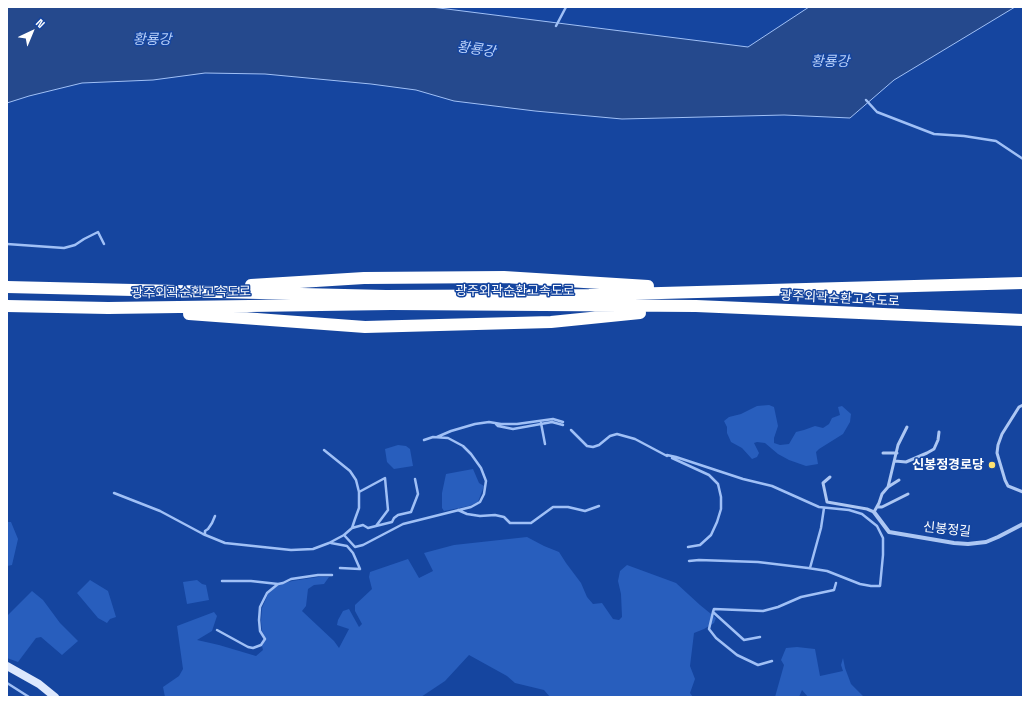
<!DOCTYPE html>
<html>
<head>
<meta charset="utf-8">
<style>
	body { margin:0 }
	#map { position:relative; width:1030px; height:704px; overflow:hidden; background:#15459f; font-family:"Space Grotesk",sans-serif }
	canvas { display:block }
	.frame { position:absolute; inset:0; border:8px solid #fff; pointer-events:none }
	.north { position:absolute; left:12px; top:12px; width:40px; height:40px; -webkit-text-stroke:3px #15459f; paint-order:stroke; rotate:44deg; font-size:11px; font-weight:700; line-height:16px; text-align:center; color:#fff }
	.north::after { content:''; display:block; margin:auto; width:14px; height:18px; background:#fff; clip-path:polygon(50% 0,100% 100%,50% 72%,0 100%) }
</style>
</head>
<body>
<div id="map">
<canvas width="1030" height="704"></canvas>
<div class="frame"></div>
<div class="north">N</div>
</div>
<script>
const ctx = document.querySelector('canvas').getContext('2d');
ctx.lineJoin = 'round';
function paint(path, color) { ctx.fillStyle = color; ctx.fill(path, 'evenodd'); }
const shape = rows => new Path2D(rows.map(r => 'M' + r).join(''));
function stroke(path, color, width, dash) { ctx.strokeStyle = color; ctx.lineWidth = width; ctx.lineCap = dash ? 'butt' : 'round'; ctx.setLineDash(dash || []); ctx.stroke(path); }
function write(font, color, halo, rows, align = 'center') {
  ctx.font = font + ' "Space Grotesk","Noto Sans KR",sans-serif'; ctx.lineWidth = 3; ctx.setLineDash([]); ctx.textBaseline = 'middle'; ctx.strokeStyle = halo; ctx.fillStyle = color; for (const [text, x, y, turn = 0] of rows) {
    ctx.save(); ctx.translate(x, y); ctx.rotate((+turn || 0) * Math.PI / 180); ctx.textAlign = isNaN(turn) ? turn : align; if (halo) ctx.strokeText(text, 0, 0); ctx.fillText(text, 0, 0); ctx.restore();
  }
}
paint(shape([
	[769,405,774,407,778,426,774,438,774,443,780,445,789,444,796,432,804,430,815,426,823,428,829,424,832,418,840,415,838,407,842,406,851,414,850,422,843,434,819,449,816,452,818,464,806,466,789,460,778,454,765,443,757,442,754,443,759,453,757,457,752,459,742,448,731,442,727,433,727,427,724,421,729,417,741,414,757,406],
	[398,445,406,446,410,449,413,466,394,469,387,462,385,449],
	[473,469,479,483,484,486,478,502,469,506,444,511,442,508,442,493,446,474],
	[7,522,11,522,18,539,12,565,7,566],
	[527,537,544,546,559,552,566,563,581,583,587,597,593,604,602,603,613,619,619,620,622,617,621,594,618,581,620,571,627,565,676,583,700,605,716,618,714,623,704,629,694,633,690,666,695,679,690,693,693,697,550,697,544,690,515,683,507,676,469,655,445,681,421,697,165,697,163,687,179,676,183,669,177,626,214,612,217,616,212,631,197,640,219,645,256,656,263,650,262,646,266,639,262,631,261,621,262,608,268,594,278,585,292,581,318,577,329,577,324,584,314,585,308,589,306,606,302,611,334,641,339,648,349,629,337,625,338,620,343,611,349,609,359,627,362,624,355,611,355,605,372,589,369,577,370,572,408,559,419,578,433,571,424,553,454,545],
	[90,580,108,591,116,617,110,619,107,623,98,618,77,593],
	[197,580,202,584,206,585,209,600,187,604,183,582],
	[32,591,43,600,60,623,78,641,62,655,41,637,36,638,18,662,7,658,7,616],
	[797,647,815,649,820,676,843,671,841,665,843,658,845,668,851,684,864,697,808,697,802,690,799,697,775,697,784,665,781,660,786,648]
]), '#285ebd');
const water = shape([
	[9,7,431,7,748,47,809,7,1015,7,894,80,850,118,784,115,622,119,535,111,454,101,416,90,371,84,265,74,205,73,153,80,82,83,29,96,7,103,7,8,9,7]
]);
paint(water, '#25498d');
stroke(water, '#a0c0f6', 1);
stroke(shape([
	[556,26,566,7],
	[866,100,877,112,934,134,964,136,996,141,1023,159],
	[7,244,64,248,75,245,84,239,98,232,104,244],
	[541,423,545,444],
	[496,424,498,426,513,429,552,422,563,425],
	[571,430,587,446,593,447,599,445,610,436,617,434,635,439,667,456],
	[437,437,451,431,475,424,489,422,501,424,517,424,553,419,563,422],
	[324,450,350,471,356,480,359,492,359,508,355,519,352,528,344,535],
	[667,455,676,457,743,479,772,486,819,507,849,510,862,514,877,526,883,538,883,555,880,586,871,586,860,584,827,571,808,568,758,562,699,560,689,561],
	[672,458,709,475,718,484,721,497,721,509,717,522,711,535,700,545,688,547],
	[359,492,385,478,388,510,376,526],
	[114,493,160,511,203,534,225,543,291,550,313,549,329,543,344,535,355,547,363,545,403,524,471,507,480,502,484,494,486,481,481,468,471,454,463,446,448,438,433,437,424,440],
	[458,510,467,514,480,516,495,515,504,517,510,523,531,523,553,507,568,507,585,511,599,506],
	[352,528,363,525,368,528,392,522,394,518,398,515,411,512,418,494,415,479],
	[205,535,205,531,208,529,212,523,215,516],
	[331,543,347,546,353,553,360,569,340,568],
	[810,568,821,528,824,508],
	[222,581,251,581,278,584,283,583,291,579,318,575,332,575],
	[713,612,709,629,716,638,737,655,758,665,772,661],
	[217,630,248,647,253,648,261,645,265,639,260,631,259,620,260,607,267,593,278,584],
	[760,637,744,640,713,612,714,609,763,611,778,607,801,597,834,590,836,583],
	[7,683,29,697]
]), '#a0c0f6', 2.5);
stroke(shape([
	[1023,405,1019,407,1002,434,998,445,997,453,1005,480,1008,486,1023,492],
	[883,453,897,453],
	[895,461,906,462,927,453,934,449,938,440,939,432],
	[830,477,823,483,827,502,867,509,874,512,879,503,882,494,888,487,898,445,907,427],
	[888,487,899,480],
	[877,507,882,507,908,494]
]), '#adc7f3', 3);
stroke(shape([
	[874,512,889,532,954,543,968,544,986,542,998,537,1023,524]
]), '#adc7f3', 4);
stroke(shape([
	[7,666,39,684,55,697]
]), '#dde8fd', 8);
stroke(shape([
	[251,285,364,278,504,277,648,286],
	[7,287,386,296,589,295,1023,283],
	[7,306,108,308,391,304,696,306,1023,320],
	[189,314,365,327,551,322,640,313]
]), '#fff', 12);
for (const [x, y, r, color] of [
	[992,465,4,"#ffe270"]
]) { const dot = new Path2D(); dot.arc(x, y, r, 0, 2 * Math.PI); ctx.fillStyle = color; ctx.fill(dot); stroke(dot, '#15459f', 1.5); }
write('13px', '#fff', '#15459f', [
	["광주외곽순환고속도로",515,291],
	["광주외곽순환고속도로",191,293,-1],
	["광주외곽순환고속도로",840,299,3],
	["신봉정길",947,530,6]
]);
write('bold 13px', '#fff', '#15459f', [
	["신봉정경로당",984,465]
], 'right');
write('italic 14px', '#bad1fa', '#15459f', [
	["황룡강",152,40],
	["황룡강",476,50,8],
	["황룡강",830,62]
]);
</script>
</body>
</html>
